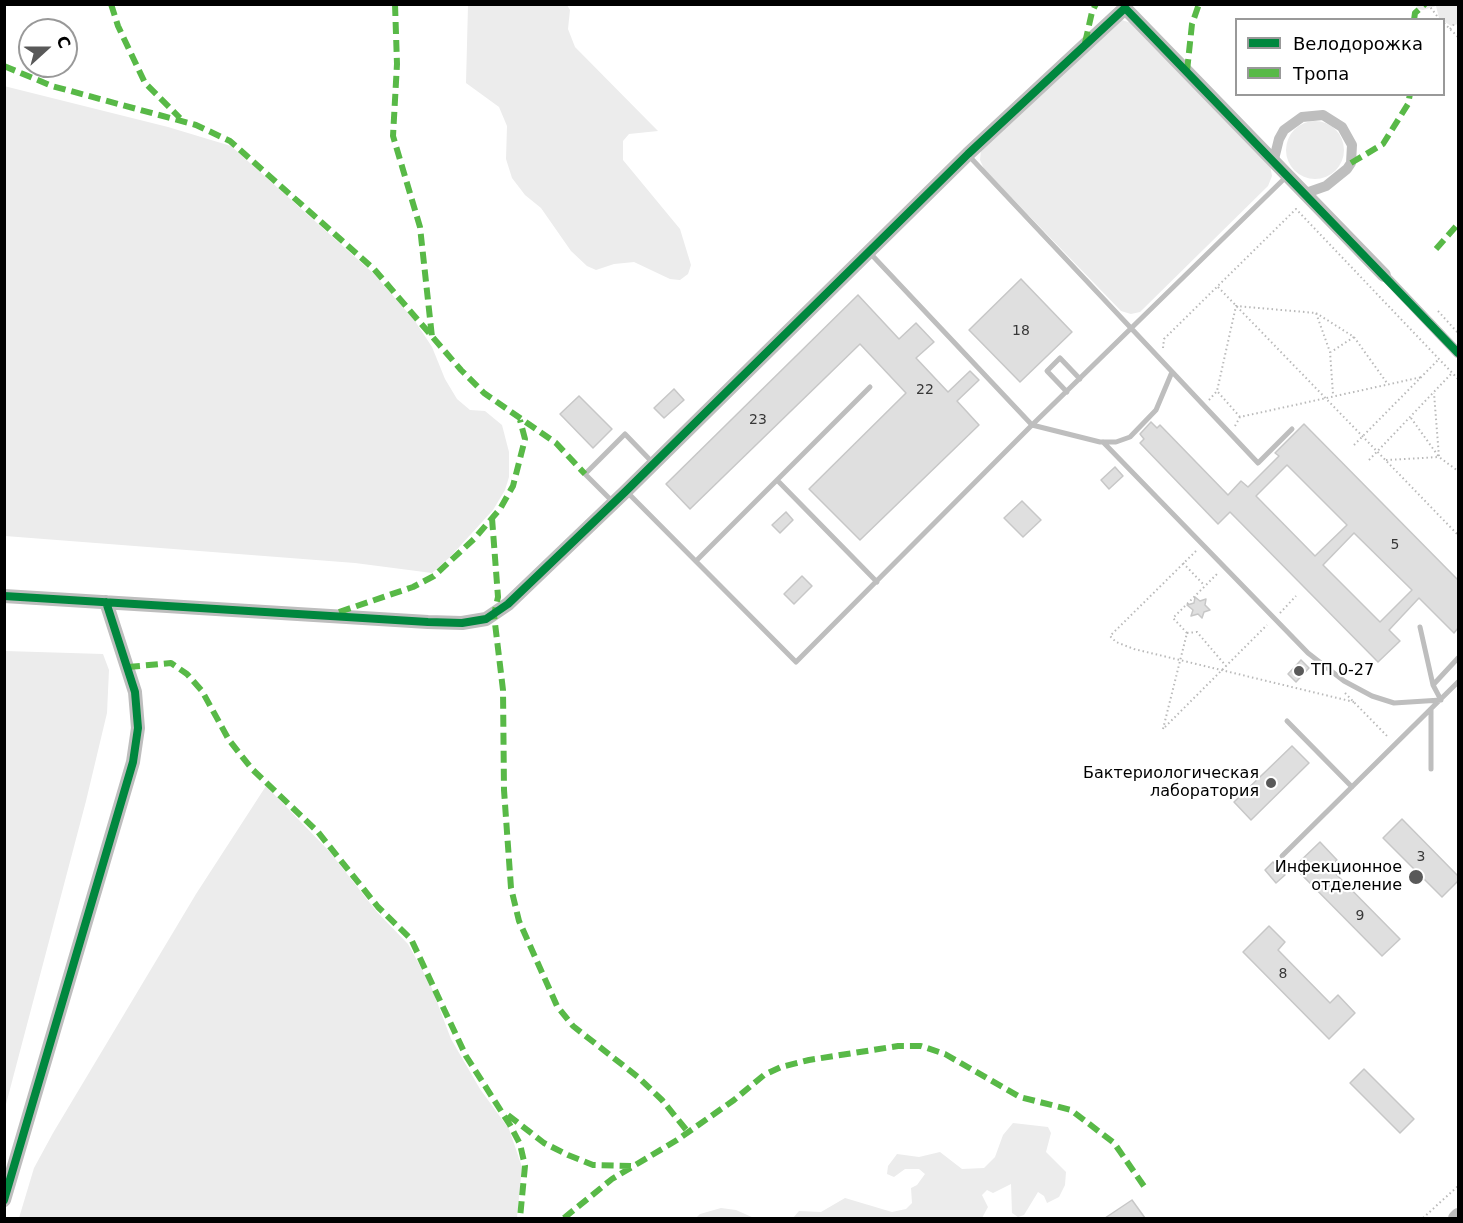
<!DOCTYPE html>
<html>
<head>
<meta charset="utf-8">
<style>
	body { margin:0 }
	#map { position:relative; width:1463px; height:1223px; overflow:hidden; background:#fff; font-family:"DejaVu Sans",sans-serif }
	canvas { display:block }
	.frame { position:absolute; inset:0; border:6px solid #000; pointer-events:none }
	.legend { position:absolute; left:1235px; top:18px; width:210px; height:78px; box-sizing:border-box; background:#fff; border:2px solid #999; margin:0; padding:8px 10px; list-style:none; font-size:18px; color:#000 }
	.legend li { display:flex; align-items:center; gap:12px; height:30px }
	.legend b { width:30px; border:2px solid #999 }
	.north { position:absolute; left:18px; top:18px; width:60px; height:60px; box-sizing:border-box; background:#fff; border:2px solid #999; border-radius:50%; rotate:69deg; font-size:16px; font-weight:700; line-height:24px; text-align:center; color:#000 }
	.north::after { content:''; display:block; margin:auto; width:21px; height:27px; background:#595959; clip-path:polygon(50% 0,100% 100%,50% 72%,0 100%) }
</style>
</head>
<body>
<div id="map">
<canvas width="1463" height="1223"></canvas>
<div class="frame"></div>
<ul class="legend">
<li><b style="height:8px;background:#00873e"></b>Велодорожка</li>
<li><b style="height:8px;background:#58b947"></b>Тропа</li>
</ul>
<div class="north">С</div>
</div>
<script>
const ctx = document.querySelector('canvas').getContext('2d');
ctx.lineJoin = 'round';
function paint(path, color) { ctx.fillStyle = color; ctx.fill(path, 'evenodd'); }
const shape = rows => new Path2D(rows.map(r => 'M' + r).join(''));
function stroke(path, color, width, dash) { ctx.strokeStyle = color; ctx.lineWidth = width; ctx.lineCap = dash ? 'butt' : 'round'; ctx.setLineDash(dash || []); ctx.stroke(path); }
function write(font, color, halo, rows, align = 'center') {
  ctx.font = font + ' "DejaVu Sans",sans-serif'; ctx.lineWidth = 4.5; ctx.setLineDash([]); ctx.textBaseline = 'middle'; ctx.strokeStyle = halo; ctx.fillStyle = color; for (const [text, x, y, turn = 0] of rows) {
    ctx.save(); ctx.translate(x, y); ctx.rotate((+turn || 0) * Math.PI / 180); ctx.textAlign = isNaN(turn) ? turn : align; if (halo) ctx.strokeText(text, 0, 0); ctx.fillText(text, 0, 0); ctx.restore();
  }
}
paint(shape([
	[468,5,567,5,570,10,568,29,575,47,658,131,629,134,623,141,623,160,680,229,691,265,688,274,680,280,670,279,634,262,614,264,596,270,587,266,571,251,541,208,525,195,512,178,506,159,507,126,499,107,466,83],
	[1416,5,1458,5,1458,24,1451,26,1439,18,1436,6,1423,10,1418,9],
	[1122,20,1131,23,1270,165,1272,176,1268,186,1140,312,1131,314,1121,311,984,169,980,160,981,149,1113,23],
	[4,86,168,127,231,146,374,274,415,321,432,347,445,379,457,399,470,410,485,411,502,425,509,452,509,477,505,490,493,510,450,557,432,573,355,563,5,536],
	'1286 150a29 29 0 1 1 58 0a29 29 0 1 1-58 0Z',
	[5,651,103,654,109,670,107,713,86,801,5,1108],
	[266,786,329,851,377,912,408,944,431,986,451,1039,480,1089,509,1129,522,1167,517,1218,19,1218,34,1168,53,1133,196,894],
	[1013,1123,1048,1127,1051,1133,1046,1152,1066,1172,1065,1185,1059,1197,1047,1203,1044,1196,1038,1192,1024,1215,1018,1217,1012,1213,1011,1184,993,1193,987,1190,982,1195,988,1207,982,1218,793,1218,799,1211,821,1212,845,1198,892,1212,906,1209,912,1203,911,1188,917,1185,925,1174,919,1169,905,1169,894,1177,887,1174,888,1166,897,1154,919,1157,940,1152,962,1169,984,1168,995,1157,1003,1135],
	[721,1208,736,1210,754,1218,696,1218,700,1214]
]), '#ececec');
const building = shape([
	[1021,279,1072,332,1020,382,969,330,1021,279],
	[858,295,899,339,916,323,934,342,916,358,948,392,970,371,979,380,957,401,979,425,860,540,809,489,906,393,860,344,690,509,666,484,858,295],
	[674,389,684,400,664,418,654,408,674,389],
	[579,396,612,429,593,448,560,414,579,396],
	[1151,422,1157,428,1160,425,1228,495,1241,481,1248,487,1279,456,1275,453,1304,424,1458,580,1458,628,1454,633,1419,598,1389,630,1400,641,1378,662,1230,512,1218,524,1140,443,1144,439,1140,434,1151,422],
	[1287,465,1347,525,1315,556,1256,496,1287,465],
	[1354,533,1412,590,1380,622,1323,565,1354,533],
	[1115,467,1123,476,1109,489,1101,480,1115,467],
	[1022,501,1041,520,1023,537,1004,518,1022,501],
	[786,512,793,520,780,533,772,525,786,512],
	[802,576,812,586,794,604,784,594,802,576],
	[1195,597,1200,601,1206,599,1205,605,1210,610,1204,612,1202,618,1198,614,1191,616,1193,610,1187,605,1194,603,1195,597],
	[1301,660,1309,668,1296,682,1288,674,1301,660],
	[1292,746,1309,763,1251,820,1234,802,1292,746],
	[1402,819,1458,876,1458,881,1442,897,1383,838,1402,819],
	[1320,842,1337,860,1329,867,1400,939,1382,956,1294,867,1320,842],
	[1273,862,1285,875,1276,883,1265,870,1273,862],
	[1269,926,1285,942,1278,950,1330,1003,1338,995,1355,1013,1329,1039,1243,952,1269,926],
	[1364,1069,1414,1119,1400,1133,1350,1083,1364,1069],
	[1132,1200,1145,1218,1105,1218,1132,1200]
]);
paint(building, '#dfdfdf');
stroke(building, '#c7c7c7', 1.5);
stroke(shape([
	[1428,4,1440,20],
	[1444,23,1458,37],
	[1450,29,1455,23],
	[1218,287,1458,535],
	[1438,311,1458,333],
	[1316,313,1354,337,1331,352],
	[1354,337,1387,383],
	[1163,348,1164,339,1296,209,1458,379],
	[1209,400,1217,391],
	[1240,417,1217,391,1236,306,1316,313,1330,352,1333,394],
	[1411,418,1439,457,1458,471],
	[1235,426,1240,417,1422,377],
	[1354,445,1439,359],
	[1369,460,1452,373],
	[1386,460,1439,457,1434,393],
	[1196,551,1110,636,1116,642,1134,649,1354,702],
	[1183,563,1204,585],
	[1280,613,1296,596],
	[1187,633,1197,632,1226,666],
	[1345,693,1389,738],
	[1165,727,1267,625],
	[1163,729,1187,633,1173,618,1218,573],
	[1423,1218,1458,1186]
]), '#b9b9b9', 2, [1.5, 3]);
stroke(shape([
	[969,156,1258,463,1292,429],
	[869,252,1032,425,1100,442,1116,442,1130,437,1156,410,1172,372],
	[1067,392,1047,371,1060,358,1080,379],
	[1103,442,1308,653,1344,681,1372,696,1394,703,1441,700,1433,685,1420,627],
	[777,480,877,582],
	[628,493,796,662,1032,425,1287,176],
	[613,502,585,474,625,434,654,464],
	[696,561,870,387],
	[1433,685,1458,658],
	[1287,721,1352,787],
	[1431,769,1431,709],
	[1282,856,1458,682]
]), '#bebebe', 5);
stroke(shape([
	[1274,159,1279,139,1284,130,1302,117,1323,115,1342,127,1352,145,1351,163,1347,169,1326,186,1306,193],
	[1384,275,1458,353]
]), '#bebebe', 10);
stroke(shape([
	[4,596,428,622,462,623,486,619,508,604,626,491,968,154,1125,8,1384,275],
	[4,1200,133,762,138,728,135,692,106,602],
	[1455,1218,1458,1215]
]), '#bebebe', 14);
stroke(shape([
	[111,4,118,26,145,83,180,118],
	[395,4,397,64,393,136,420,227,432,337],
	[1414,20,1415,13,1425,4],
	[1085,43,1092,12,1096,4],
	[4,66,52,86,196,125,230,141,374,269,461,370,484,393,556,443,585,474],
	[1187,71,1192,24,1199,4],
	[1351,163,1383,144,1408,104,1410,94],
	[1436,249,1458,224],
	[492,518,498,597,494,615,503,690,504,790,511,888,519,921,557,1006,573,1026,638,1077,662,1100,688,1132],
	[339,612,413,587,434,576,474,539,500,509,513,486,525,439,520,420],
	[128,667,171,663,187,674,202,691,229,740,252,769,318,832,378,907,411,939,466,1056,510,1125,520,1144,525,1166,520,1218],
	[508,1115,544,1143,568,1155,593,1165,631,1166],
	[564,1218,612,1179,677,1140,734,1100,764,1075,781,1067,809,1060,898,1046,921,1046,945,1054,1020,1097,1071,1110,1114,1143,1146,1189]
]), '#58b947', 6, [12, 6]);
stroke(shape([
	[4,596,428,622,462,623,486,619,508,604,626,491,968,154,1125,8,1458,353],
	[4,1200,133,762,138,728,135,692,106,602]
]), '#00873e', 8);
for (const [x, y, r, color] of [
	[1299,671,6,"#595959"],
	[1271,783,6,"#595959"],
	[1416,877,8,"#595959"]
]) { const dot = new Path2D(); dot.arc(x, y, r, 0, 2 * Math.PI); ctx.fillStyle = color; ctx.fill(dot); stroke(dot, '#fff', 2); }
write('14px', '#383838', null, [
	["18",1021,331],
	["22",925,390],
	["23",758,420],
	["5",1395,545],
	["3",1421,857],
	["9",1360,916],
	["8",1283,974]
]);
write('16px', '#000', '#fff', [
	["ТП 0-27",1311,671,"left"],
	["Бактериологическая",1259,774],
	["лаборатория",1259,792],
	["Инфекционное",1402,868],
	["отделение",1402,886]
], 'right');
</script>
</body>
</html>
